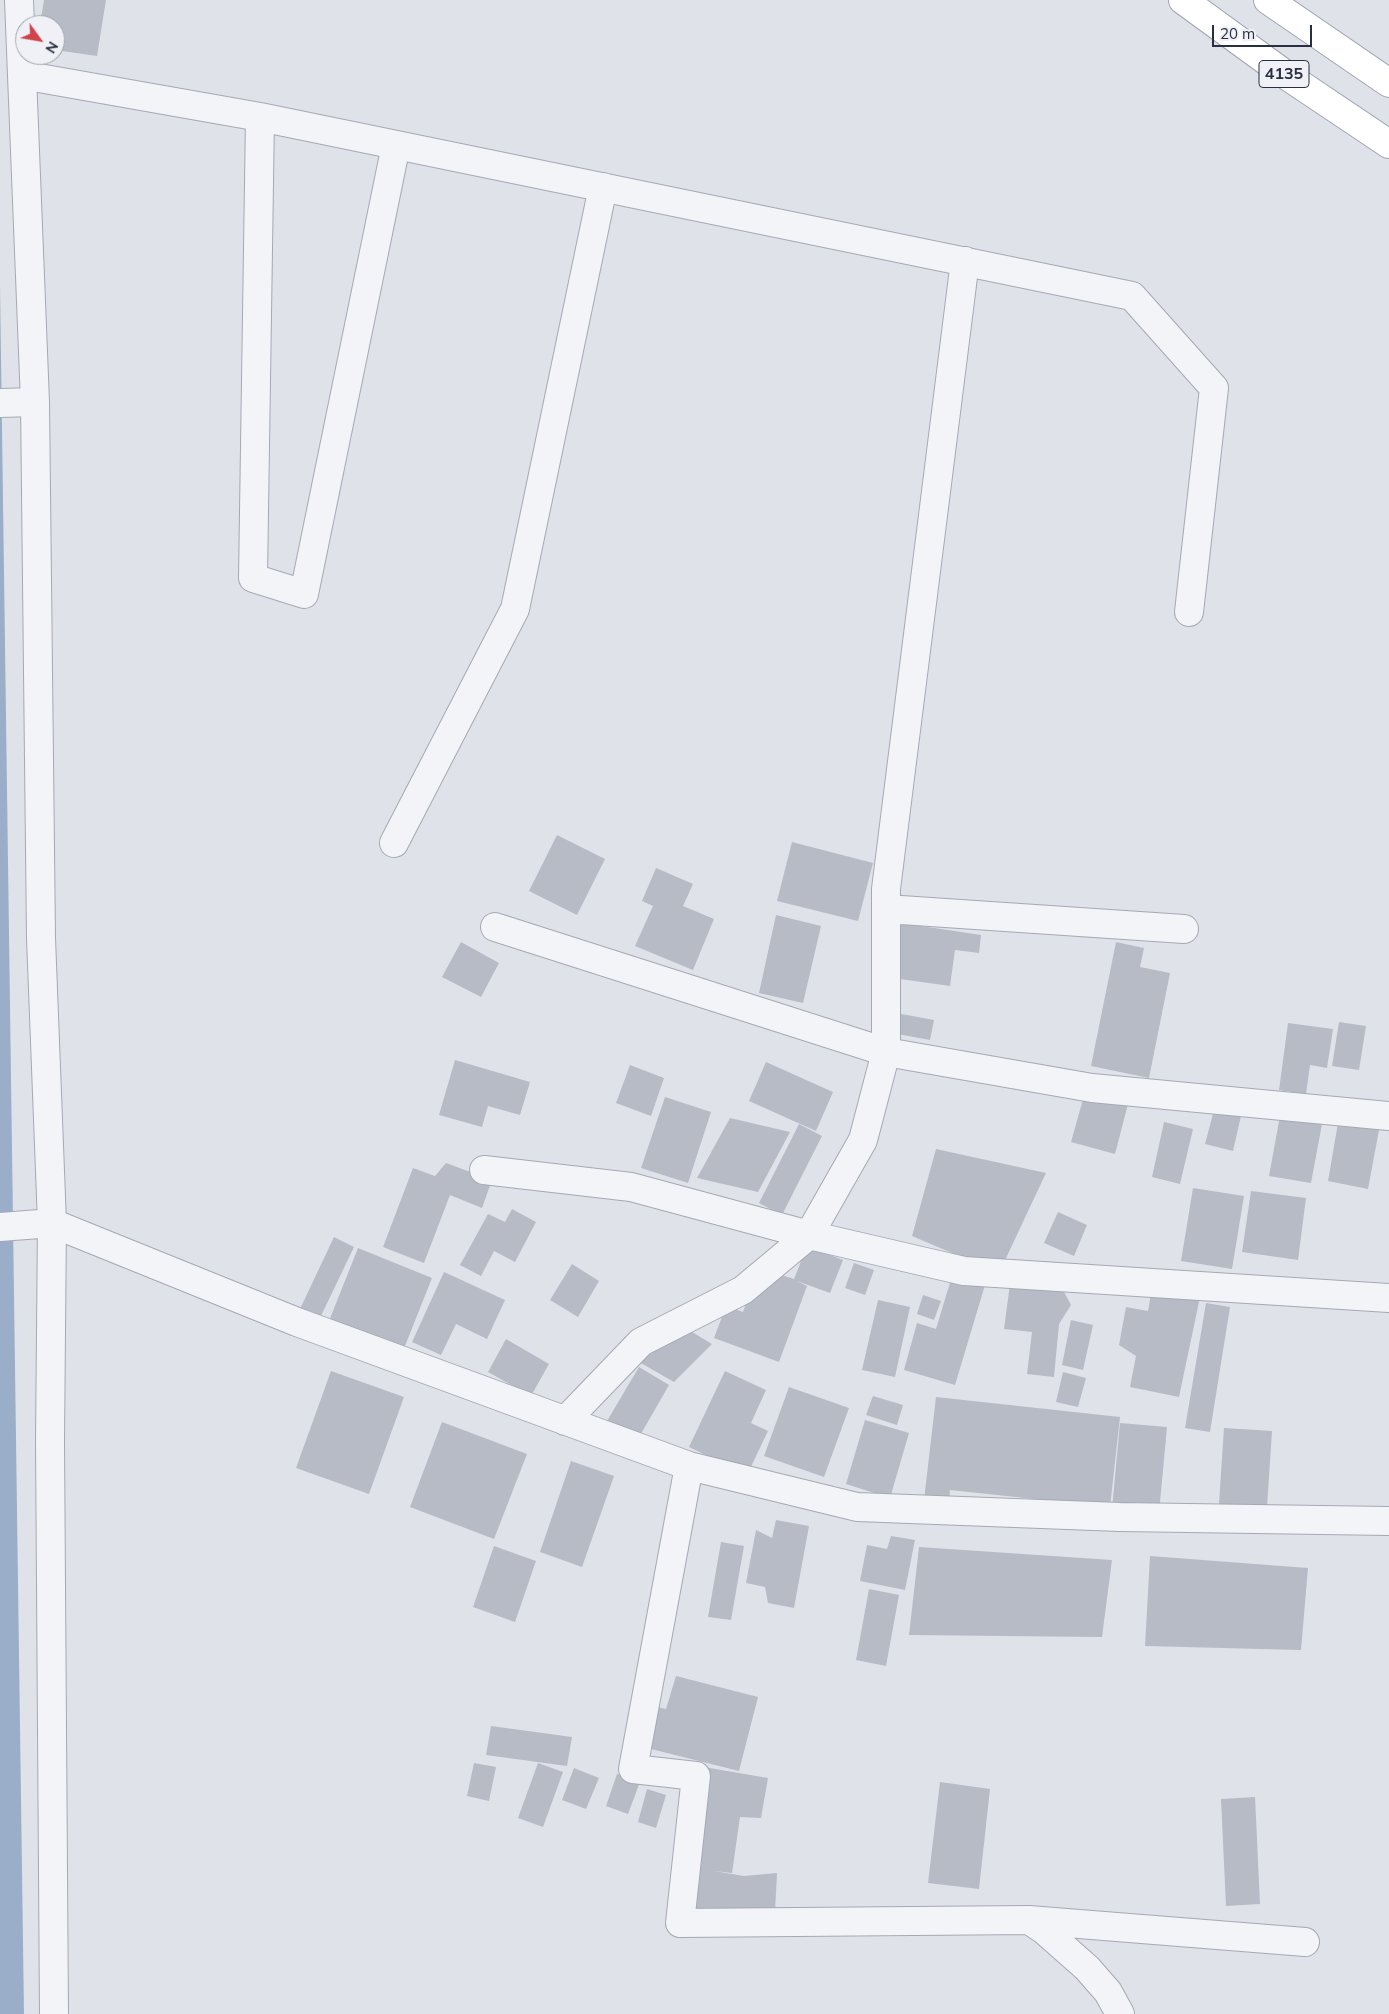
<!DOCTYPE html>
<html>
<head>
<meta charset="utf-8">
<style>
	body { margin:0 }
	#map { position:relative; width:1389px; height:2014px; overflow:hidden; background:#e0e2e9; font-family:Mulish,sans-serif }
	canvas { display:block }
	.north { position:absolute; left:15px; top:15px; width:50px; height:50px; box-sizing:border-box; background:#eff1f6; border:1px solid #9fa3ad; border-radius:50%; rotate:122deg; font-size:14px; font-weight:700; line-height:20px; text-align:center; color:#282f40 }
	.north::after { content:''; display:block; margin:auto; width:18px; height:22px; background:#d0434b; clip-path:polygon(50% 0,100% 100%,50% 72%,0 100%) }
	.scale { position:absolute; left:1212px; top:25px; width:100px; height:22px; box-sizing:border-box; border:2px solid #282f40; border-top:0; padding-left:6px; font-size:15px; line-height:18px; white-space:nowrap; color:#282f40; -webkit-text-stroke:4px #eff1f6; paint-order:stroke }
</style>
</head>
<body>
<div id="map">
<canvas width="1389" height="2014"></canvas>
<div class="north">N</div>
<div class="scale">20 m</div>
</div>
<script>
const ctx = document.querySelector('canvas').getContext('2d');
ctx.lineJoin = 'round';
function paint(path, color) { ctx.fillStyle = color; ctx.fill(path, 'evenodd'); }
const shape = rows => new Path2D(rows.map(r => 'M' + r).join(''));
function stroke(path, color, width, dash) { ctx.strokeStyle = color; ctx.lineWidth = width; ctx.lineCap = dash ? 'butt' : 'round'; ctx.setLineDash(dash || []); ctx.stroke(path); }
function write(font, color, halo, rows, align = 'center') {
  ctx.font = font + ' Mulish,sans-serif'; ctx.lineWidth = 4; ctx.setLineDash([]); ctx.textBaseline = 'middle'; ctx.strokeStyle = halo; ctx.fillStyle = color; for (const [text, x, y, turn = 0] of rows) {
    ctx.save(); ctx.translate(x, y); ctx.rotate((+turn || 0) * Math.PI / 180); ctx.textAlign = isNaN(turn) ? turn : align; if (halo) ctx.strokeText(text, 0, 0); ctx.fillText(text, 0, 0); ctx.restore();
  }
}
paint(shape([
	[0,285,24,2014,0,2014]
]), '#9aadc9');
paint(shape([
	[44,0,106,0,97,56,55,50,55,25,40,25],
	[557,835,605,859,577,915,529,891],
	[792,842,873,863,858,921,777,901],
	[656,868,693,884,683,906,714,919,693,970,635,946,653,906,642,901],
	[776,915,821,926,803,1003,759,993],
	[901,923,981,935,979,953,955,950,950,986,893,978],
	[461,942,499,963,481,997,442,977],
	[1116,942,1144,948,1140,967,1170,973,1149,1078,1091,1066],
	[896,1013,934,1020,930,1040,892,1033],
	[1339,1022,1366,1026,1359,1070,1332,1066],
	[1288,1023,1333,1029,1327,1068,1310,1065,1306,1094,1279,1090],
	[455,1060,530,1082,520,1115,488,1106,482,1127,439,1115],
	[766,1062,833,1092,816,1131,749,1101],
	[630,1065,664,1078,651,1116,616,1103],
	[1085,1092,1128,1104,1115,1154,1071,1142],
	[665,1097,711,1112,688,1183,641,1168],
	[1214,1110,1241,1116,1233,1151,1205,1144],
	[1280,1116,1322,1124,1311,1183,1269,1176],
	[730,1118,790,1132,758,1192,697,1178],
	[1164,1122,1193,1129,1180,1184,1152,1177],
	[1338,1123,1379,1130,1368,1189,1328,1181],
	[799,1124,822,1136,782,1215,759,1203],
	[936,1149,1046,1173,999,1273,912,1236],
	[446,1163,492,1180,482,1208,450,1195,424,1263,383,1247,413,1168,435,1176],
	[1193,1188,1244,1196,1232,1269,1181,1261],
	[1251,1191,1306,1198,1298,1260,1242,1252],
	[512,1209,536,1222,515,1262,494,1251,481,1276,460,1265,488,1214,505,1222],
	[1058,1212,1087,1225,1074,1256,1044,1243],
	[334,1237,354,1247,320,1318,300,1309],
	[807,1246,843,1260,830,1293,797,1281,807,1286,779,1362,714,1338,726,1306,743,1312,752,1286,766,1270,794,1279],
	[358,1248,432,1278,403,1351,329,1321],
	[854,1263,874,1270,865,1295,845,1288],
	[572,1264,599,1281,578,1317,550,1300],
	[444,1272,505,1300,487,1339,456,1324,441,1355,412,1342],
	[952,1276,985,1285,955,1385,904,1370,917,1323,936,1329],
	[1010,1284,1063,1290,1071,1305,1059,1324,1054,1377,1027,1374,1032,1332,1004,1329],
	[1152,1288,1200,1297,1179,1397,1130,1387,1136,1356,1119,1345,1126,1307,1148,1311],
	[923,1295,941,1301,934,1320,917,1314],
	[878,1300,910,1307,895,1377,862,1370],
	[1206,1303,1230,1307,1210,1432,1185,1428],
	[1071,1320,1093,1325,1083,1370,1062,1365],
	[687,1329,712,1344,674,1382,639,1362],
	[506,1339,549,1364,531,1396,488,1372],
	[639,1367,669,1385,638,1439,607,1421],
	[331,1371,404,1397,369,1494,296,1468],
	[725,1371,766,1390,751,1423,768,1431,747,1475,689,1447],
	[1063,1372,1086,1378,1078,1407,1056,1402],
	[789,1387,849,1408,824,1477,764,1456],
	[873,1396,903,1405,897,1425,866,1415],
	[936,1397,1120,1417,1110,1507,950,1490,949,1503,924,1500],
	[865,1420,909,1433,890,1498,846,1484],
	[442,1422,527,1454,494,1539,410,1507],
	[1120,1423,1167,1427,1159,1513,1112,1509],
	[1224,1428,1272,1431,1267,1507,1219,1504],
	[571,1461,614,1476,582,1567,540,1552],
	[776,1520,809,1526,794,1608,768,1603,765,1587,746,1583,756,1530,772,1538],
	[891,1536,915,1540,905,1590,860,1581,867,1545,887,1549],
	[721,1542,744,1546,731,1620,708,1617],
	[494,1546,536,1561,515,1622,473,1607],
	[919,1547,1112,1560,1102,1637,909,1635],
	[1150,1556,1308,1568,1301,1650,1145,1646],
	[869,1589,899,1595,886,1666,856,1660],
	[676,1676,758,1697,739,1771,647,1748,657,1707,666,1709],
	[491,1726,572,1737,567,1766,486,1755],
	[474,1763,496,1767,489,1801,467,1796],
	[538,1763,563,1772,543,1827,518,1818],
	[704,1767,768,1778,761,1818,740,1817,732,1873,714,1871,744,1876,777,1873,775,1912,696,1908,698,1869,706,1812,696,1807],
	[574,1768,599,1778,586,1809,562,1800],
	[617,1774,640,1782,628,1814,606,1806],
	[940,1782,990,1789,979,1889,928,1883],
	[647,1789,666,1795,656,1828,638,1822],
	[1255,1797,1260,1904,1226,1906,1221,1799]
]), '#b7bbc6');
const street = shape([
	[19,0,35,402,41,938,52,1223,50,1441,54,2014],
	[22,75,260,117,1132,296,1214,388,1189,612],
	[260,117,253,578,304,594,396,145],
	[0,403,35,402],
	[394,843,515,609,603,187],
	[886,909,1184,929],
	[495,927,886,1052,1092,1088,1389,1116],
	[484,1170,631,1187,809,1235,964,1271,1389,1298],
	[0,1227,52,1223,297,1322,689,1466,857,1507,1120,1517,1389,1521],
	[565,1421,641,1342,743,1290,809,1235,863,1140,886,1052,886,889,965,261],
	[689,1466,633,1769,696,1776,680,1923,1029,1920,1305,1942],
	[1029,1920,1044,1930,1087,1968,1108,1992,1120,2014]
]);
const primary = shape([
	[1183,0,1286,75,1389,144],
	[1268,0,1389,83]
]);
stroke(street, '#a5a9b3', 30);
stroke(primary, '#9fa5b5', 30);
stroke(street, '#f2f4f7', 28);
stroke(primary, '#fff', 28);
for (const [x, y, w] of [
	[1284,74,50]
]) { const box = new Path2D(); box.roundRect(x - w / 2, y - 13.5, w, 27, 4); ctx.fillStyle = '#eff1f6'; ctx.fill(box); stroke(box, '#282f40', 1); }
write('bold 16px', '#282f40', null, [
	["4135",1284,74]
]);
</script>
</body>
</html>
